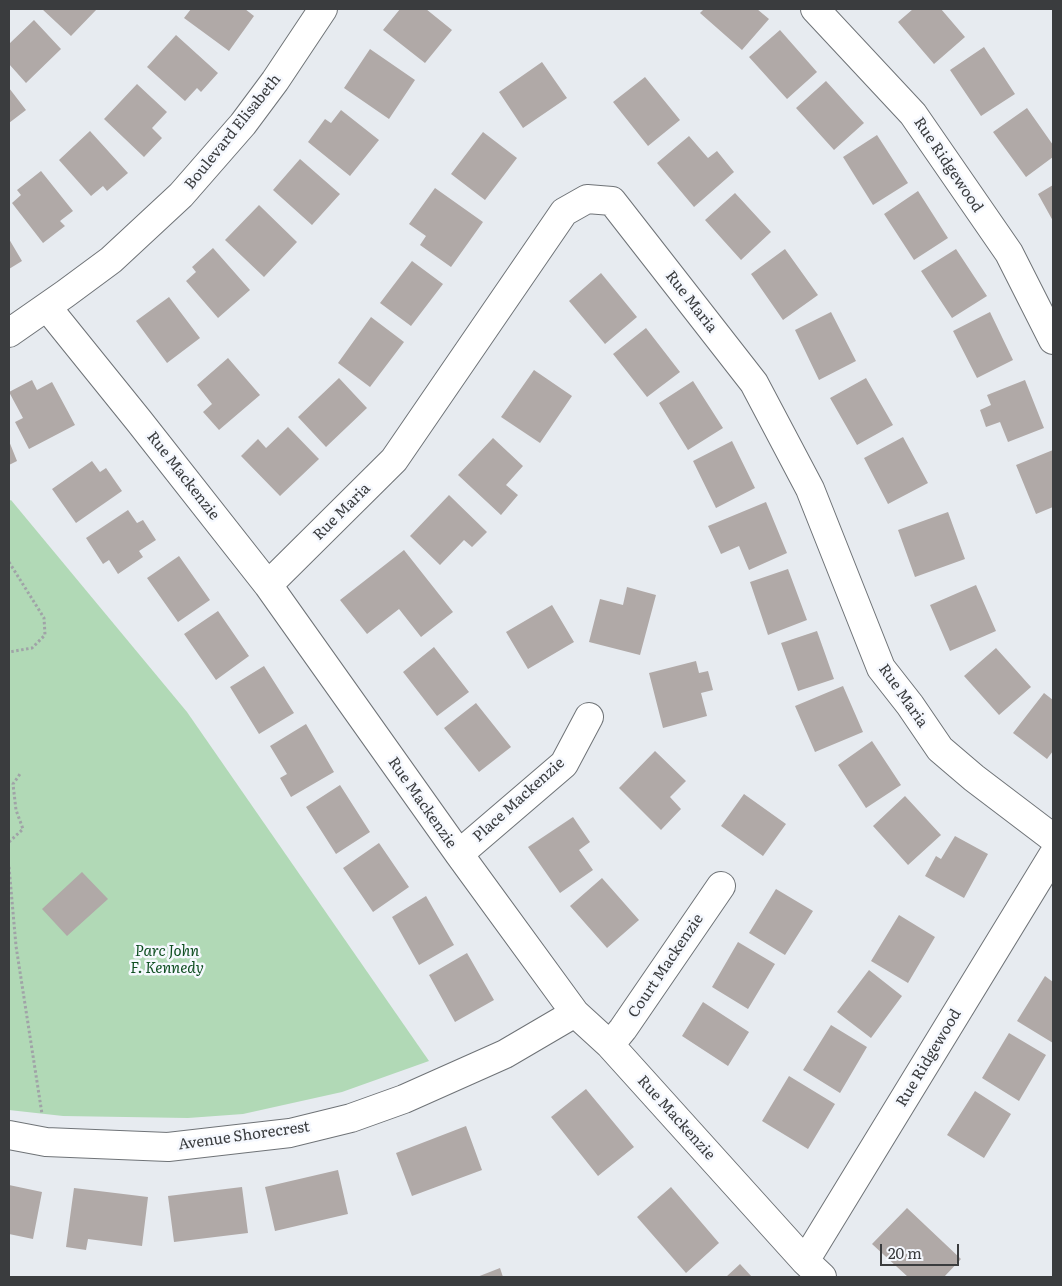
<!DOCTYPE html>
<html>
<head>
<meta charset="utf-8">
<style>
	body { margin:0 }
	#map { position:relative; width:1062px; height:1286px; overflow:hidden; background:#e7ebf0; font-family:Literata,serif }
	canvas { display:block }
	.frame { position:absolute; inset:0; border:10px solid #3a3c3e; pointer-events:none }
	.scale { position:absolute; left:880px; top:1244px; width:79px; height:22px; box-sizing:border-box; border:2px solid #3a3c3e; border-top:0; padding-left:6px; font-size:15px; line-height:18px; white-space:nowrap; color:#3a3c3e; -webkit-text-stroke:4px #f5f8fe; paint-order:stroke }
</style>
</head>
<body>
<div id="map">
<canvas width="1062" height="1286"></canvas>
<div class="frame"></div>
<div class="scale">20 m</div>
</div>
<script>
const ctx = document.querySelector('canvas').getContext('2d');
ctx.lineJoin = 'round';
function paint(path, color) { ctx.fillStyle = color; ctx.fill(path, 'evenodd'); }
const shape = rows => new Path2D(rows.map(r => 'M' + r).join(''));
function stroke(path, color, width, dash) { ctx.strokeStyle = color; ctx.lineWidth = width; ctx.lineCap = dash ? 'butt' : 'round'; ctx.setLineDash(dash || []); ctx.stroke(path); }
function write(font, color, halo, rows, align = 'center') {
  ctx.font = font + ' Literata,serif'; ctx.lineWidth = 5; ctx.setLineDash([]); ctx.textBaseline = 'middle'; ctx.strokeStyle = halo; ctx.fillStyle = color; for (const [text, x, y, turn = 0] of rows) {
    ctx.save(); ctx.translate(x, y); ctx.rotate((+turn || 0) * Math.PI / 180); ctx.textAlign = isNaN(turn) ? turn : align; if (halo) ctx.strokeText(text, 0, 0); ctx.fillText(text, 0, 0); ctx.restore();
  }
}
paint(shape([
	[11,500,187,712,429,1061,342,1092,243,1114,188,1118,63,1116,9,1110,9,501]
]), '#b1d9b6');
paint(shape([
	[42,9,97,9,71,36],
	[191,9,245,9,254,16,229,51,184,18],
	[400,9,426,9,452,30,425,63,383,30],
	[704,9,757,9,769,19,742,50,700,13],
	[913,9,941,9,965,37,934,64,898,22],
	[34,20,61,49,26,83,9,64,9,44],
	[780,30,817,72,787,99,749,57],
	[176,35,218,73,201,92,197,88,185,101,147,67],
	[984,47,1015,94,981,116,950,70],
	[370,49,415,80,389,119,344,88],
	[542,62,567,98,523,128,499,92],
	[645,77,680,120,648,146,613,102],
	[826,81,864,123,834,150,796,108],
	[137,84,167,112,152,128,162,138,144,157,104,119],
	[9,88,26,110,9,123],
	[1027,108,1053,145,1053,157,1026,177,993,132],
	[341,110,379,140,350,176,308,142,325,119,331,123],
	[90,131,128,173,107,191,103,186,91,196,59,160],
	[483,132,517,158,485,200,451,174],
	[877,135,908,183,873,205,843,157],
	[689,136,708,158,717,151,734,172,694,207,657,163],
	[300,159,340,194,312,225,273,190],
	[41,171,73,211,60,221,65,226,43,243,12,203,21,195,17,190],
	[1053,185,1053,221,1038,194],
	[435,188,483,222,451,267,420,245,426,236,409,224],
	[918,191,948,238,914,260,884,214],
	[735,193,771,232,741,260,705,220],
	[259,205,297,242,264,277,225,240],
	[9,239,22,261,9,269],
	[213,248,250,290,218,318,186,281,196,272,192,267],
	[785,249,818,295,783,320,751,274],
	[956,249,987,296,952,318,921,271],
	[412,261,443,284,411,326,380,303],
	[601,273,637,317,605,344,569,301],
	[169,297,200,338,167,363,136,321],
	[831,312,856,361,819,380,795,330],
	[990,312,1013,360,977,378,953,331],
	[371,317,404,342,370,387,338,363],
	[646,328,680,372,647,397,613,354],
	[228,358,260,395,219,430,203,412,212,404,197,385],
	[534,370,572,396,540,443,501,417],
	[339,378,367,408,326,447,298,417],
	[866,378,893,425,857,445,830,398],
	[32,380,37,390,52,382,75,425,29,449,15,422,23,418,9,392],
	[1025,380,1044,428,1008,442,1000,422,986,427,980,410,991,405,987,395],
	[693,381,723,428,688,450,659,403],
	[288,427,319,459,280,496,241,456,258,439,266,448],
	[903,437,928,483,888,504,864,458],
	[493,438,523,466,506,485,518,495,501,515,458,475],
	[9,441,17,461,9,465],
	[732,441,755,488,716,508,693,461],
	[1053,450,1053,507,1036,514,1016,465],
	[92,461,100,472,106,468,122,491,76,523,52,489],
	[449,495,487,532,472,547,464,540,440,565,410,536],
	[766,502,787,553,749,570,739,546,721,554,708,526],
	[128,510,137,523,143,520,156,540,139,551,143,557,118,574,109,560,103,564,86,538],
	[948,512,965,559,915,577,898,530],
	[404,550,453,612,421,637,399,609,367,634,340,600],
	[179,556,210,600,178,622,147,578],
	[788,569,807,620,768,635,750,582],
	[976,585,996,631,950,651,930,605],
	[627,587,656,595,640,655,589,642,600,599,623,605],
	[552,605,574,642,528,669,506,632],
	[218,611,249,656,216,680,184,634],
	[817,631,834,679,798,691,781,643],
	[434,647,469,692,437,716,403,672],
	[996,648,1031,687,999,715,964,676],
	[696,661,699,673,708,671,713,690,701,693,707,716,663,728,649,673],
	[264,666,294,713,259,734,230,687],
	[843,686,863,732,815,752,795,706],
	[1044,693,1053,700,1053,751,1047,759,1013,733],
	[476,703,511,747,479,772,444,728],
	[306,724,334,772,291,797,280,778,287,774,270,746],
	[872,741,901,785,866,808,838,765],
	[655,751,686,781,670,797,681,809,661,830,619,788],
	[340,785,370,832,336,854,306,807],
	[744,794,786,824,763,856,721,826],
	[905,796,941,835,908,865,873,826],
	[573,817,590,842,579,850,593,870,560,893,528,847],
	[955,836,988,854,964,898,925,876,936,856,941,859],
	[379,843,409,887,373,912,343,868],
	[82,872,108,899,67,936,42,909],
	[602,878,639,920,607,948,570,906],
	[776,889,813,911,785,955,749,933],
	[426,896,454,945,419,965,392,917],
	[899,915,935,937,908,983,871,961],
	[738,942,775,964,748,1009,712,987],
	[467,953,494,1000,455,1022,429,975],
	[869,970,902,996,871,1038,837,1012],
	[1045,976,1053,982,1053,1043,1017,1021],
	[703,1002,749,1032,728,1066,682,1036],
	[831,1025,867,1047,840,1093,803,1070],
	[1009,1033,1046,1055,1019,1101,982,1078],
	[789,1076,835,1104,808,1149,762,1121],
	[586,1089,634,1147,598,1176,551,1117],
	[975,1091,1011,1114,984,1158,947,1135],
	[466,1126,482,1170,412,1196,396,1153],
	[338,1170,348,1214,275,1231,265,1187],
	[9,1185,42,1192,33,1239,9,1234],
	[242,1187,248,1233,174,1242,168,1196],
	[671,1187,719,1243,686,1273,637,1217],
	[74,1188,148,1197,142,1246,88,1239,86,1250,66,1247],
	[907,1208,961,1259,944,1277,908,1277,872,1244],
	[740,1264,752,1277,726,1277],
	[500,1268,503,1277,477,1277]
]), '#b0a9a7');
const minor = shape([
	[815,9,913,114,1009,253,1053,340],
	[47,307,139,421,268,585,459,854,575,1013,610,1045,805,1261,822,1277],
	[9,333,65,294,111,260,181,195,243,124,275,81,323,9],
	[268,585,394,460,564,212,587,199,612,201,754,383,810,489,881,668,910,705,940,749,974,778,1053,838],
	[459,854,564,764,589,717],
	[610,1045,623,1029,721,886],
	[9,1135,46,1142,168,1147,290,1133,351,1118,404,1099,505,1054,575,1013],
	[805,1261,1053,855]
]);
stroke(minor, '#6f7377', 30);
stroke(shape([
	[9,562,44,618,45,635,32,648,9,652],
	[9,842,23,829,16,810,13,784,20,774],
	[9,867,16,946,42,1114]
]), '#a0a3a7', 3, [2.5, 2.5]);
stroke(minor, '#fff', 28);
write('15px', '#3a3c3e', '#f5f8fe', [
	["Boulevard Elisabeth",233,132,-51],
	["Rue Ridgewood",948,165,56],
	["Rue Maria",691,302,52],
	["Rue Mackenzie",183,476,52],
	["Rue Maria",342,512,-45],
	["Rue Maria",903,696,55],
	["Place Mackenzie",519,800,-42],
	["Rue Mackenzie",422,803,55],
	["Court Mackenzie",666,966,-56],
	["Rue Ridgewood",929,1058,-59],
	["Rue Mackenzie",676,1118,48],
	["Avenue Shorecrest",244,1136,-8]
]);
write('italic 15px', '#0e4e20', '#f5f8fe', [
	["Parc John",167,952],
	["F. Kennedy",167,969]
]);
</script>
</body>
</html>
